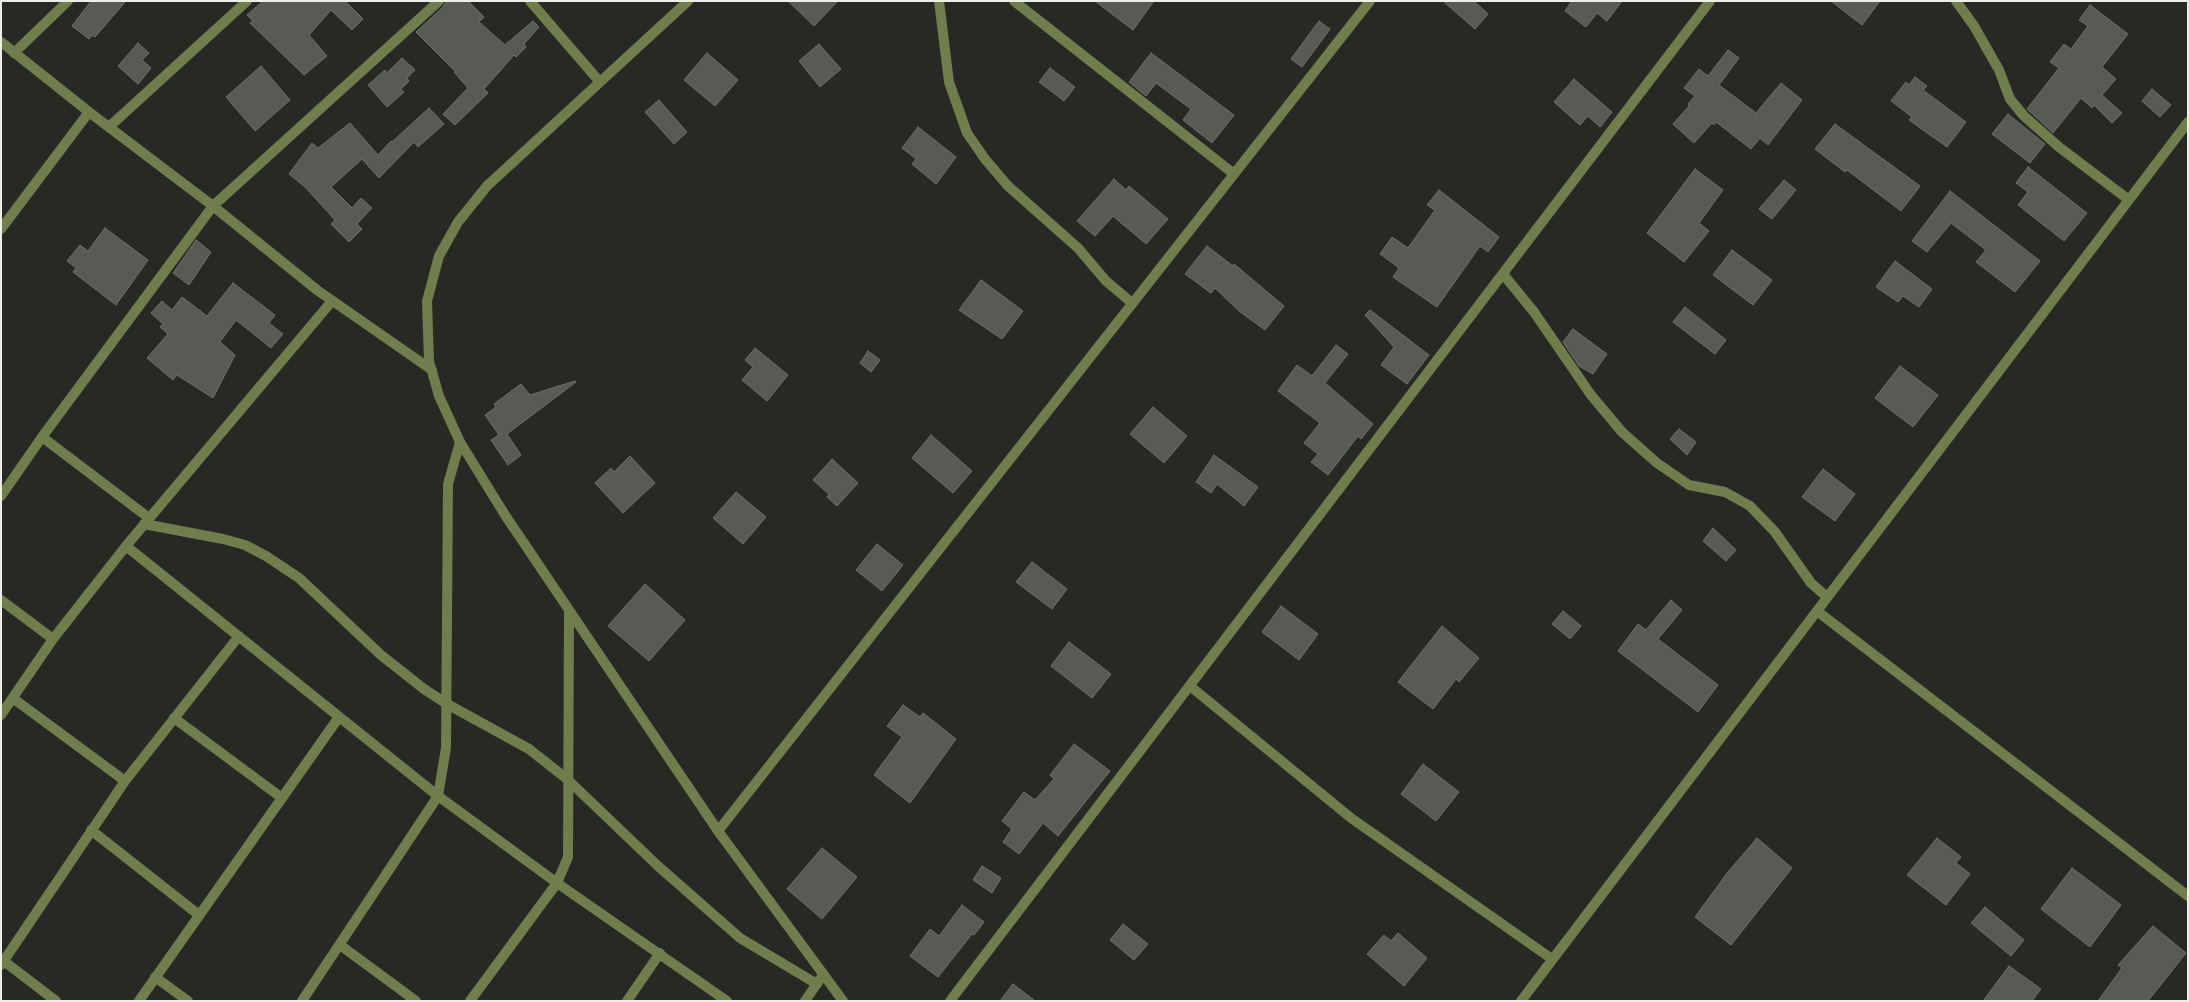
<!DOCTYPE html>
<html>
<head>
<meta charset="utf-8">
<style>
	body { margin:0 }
	#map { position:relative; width:2189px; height:1002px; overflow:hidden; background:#282924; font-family:"PT Sans",sans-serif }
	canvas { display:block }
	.frame { position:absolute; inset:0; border:2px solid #edeeea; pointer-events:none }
</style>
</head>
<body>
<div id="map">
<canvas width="2189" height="1002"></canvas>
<div class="frame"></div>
</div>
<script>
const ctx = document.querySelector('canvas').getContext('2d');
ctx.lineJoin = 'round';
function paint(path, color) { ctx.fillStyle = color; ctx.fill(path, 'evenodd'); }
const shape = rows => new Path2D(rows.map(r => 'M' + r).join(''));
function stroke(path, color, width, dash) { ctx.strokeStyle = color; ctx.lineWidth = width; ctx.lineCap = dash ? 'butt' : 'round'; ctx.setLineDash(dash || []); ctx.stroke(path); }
const building = shape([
	[91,1,126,1,95,37,92,35,89,39,72,26,91,1],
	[263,1,345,1,363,19,352,30,331,10,309,35,327,56,304,75,250,23,253,21,247,15,263,1],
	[446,1,468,1,484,17,479,22,505,45,533,21,539,27,524,44,526,47,516,57,514,55,484,89,488,93,455,125,443,114,468,88,454,72,455,71,416,32,444,6,446,1],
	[788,1,838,1,814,26,788,1],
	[1095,1,1154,1,1133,30,1095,1],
	[1443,1,1474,1,1488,14,1475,29,1443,1],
	[1572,1,1622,1,1607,21,1597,13,1586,27,1565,11,1572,1],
	[1831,1,1880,1,1862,25,1831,1],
	[2090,5,2128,34,2102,67,2116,79,2102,95,2122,113,2112,123,2094,105,2092,108,2081,98,2053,133,2027,109,2059,68,2050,62,2064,44,2071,49,2088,26,2079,20,2090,5],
	[1319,21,1330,29,1302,67,1291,59,1319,21],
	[138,43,149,53,142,60,151,68,138,84,118,66,138,43],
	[819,44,841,69,820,87,799,61,819,44],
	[1728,50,1739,58,1719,85,1756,113,1781,83,1802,100,1768,145,1760,138,1751,149,1716,122,1714,125,1712,123,1694,143,1673,124,1689,106,1688,104,1695,96,1684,88,1699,69,1708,76,1728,50],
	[707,53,738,80,715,106,684,80,707,53],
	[1151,53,1234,115,1212,143,1183,120,1191,109,1156,83,1146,96,1129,82,1151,53],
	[402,58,415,70,407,78,409,81,401,89,404,92,387,107,368,85,385,70,387,73,402,58],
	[261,66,290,100,255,131,226,97,261,66],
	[1050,68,1075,87,1064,101,1039,82,1050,68],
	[1915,77,1927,86,1923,90,1966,122,1947,147,1909,120,1912,117,1891,101,1906,82,1909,85,1915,77],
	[1574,79,1612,112,1600,127,1588,116,1580,125,1554,102,1574,79],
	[2152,89,2171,105,2160,117,2142,101,2152,89],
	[659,100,687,132,674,144,645,112,659,100],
	[429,108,444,124,418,147,414,142,379,178,362,159,331,187,352,208,361,198,372,208,357,224,362,229,349,242,331,224,335,220,305,187,289,174,312,143,318,148,350,123,378,155,391,141,392,142,429,108],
	[2008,114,2045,144,2030,163,1992,134,2008,114],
	[1835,124,1920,186,1901,211,1847,170,1845,172,1815,149,1835,124],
	[918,127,956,157,936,184,912,164,916,159,902,148,918,127],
	[2028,167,2087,213,2064,241,2018,205,2028,192,2016,183,2028,167],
	[1695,169,1723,190,1699,223,1709,231,1684,262,1647,233,1695,169],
	[1114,179,1126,190,1129,186,1168,219,1146,244,1113,216,1095,236,1077,221,1114,179],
	[1784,180,1796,190,1772,219,1759,209,1784,180],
	[1439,190,1499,237,1488,252,1480,246,1437,307,1393,277,1399,268,1380,254,1392,237,1408,248,1435,210,1427,205,1439,190],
	[1950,191,2040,261,2015,292,1976,262,1986,250,1951,223,1927,252,1912,241,1950,191],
	[105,228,148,260,116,305,73,272,76,268,67,261,80,245,88,251,105,228],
	[196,240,211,252,189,285,173,273,196,240],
	[1207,246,1233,266,1234,264,1284,306,1265,330,1239,311,1215,288,1211,293,1185,274,1207,246],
	[1732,250,1772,280,1753,305,1713,275,1732,250],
	[1895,261,1932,289,1919,307,1903,296,1898,302,1876,287,1895,261],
	[981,280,1023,311,1002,339,959,310,981,280],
	[233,283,275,315,269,323,283,334,271,348,236,320,220,342,235,355,213,398,177,375,173,380,147,358,168,334,160,327,163,324,151,313,162,301,172,310,182,297,207,316,233,283],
	[1685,307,1726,340,1715,354,1673,322,1685,307],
	[1370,310,1429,355,1407,384,1381,365,1394,347,1365,315,1370,310],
	[1573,329,1607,354,1593,374,1579,366,1563,342,1573,329],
	[1336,345,1348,354,1325,383,1373,424,1361,439,1358,436,1328,475,1311,462,1318,454,1304,443,1320,423,1278,391,1297,365,1312,376,1336,345],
	[755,348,788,375,767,401,742,380,753,367,745,360,755,348],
	[868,351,880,360,871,372,860,363,868,351],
	[1900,366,1938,395,1913,427,1875,398,1900,366],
	[575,381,576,382,507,434,521,455,508,465,491,440,499,435,485,415,496,407,494,404,521,384,530,395,575,381],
	[1153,407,1187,436,1164,463,1130,434,1153,407],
	[1679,429,1696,442,1687,455,1670,439,1679,429],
	[931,435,972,471,953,493,912,458,931,435],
	[1214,455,1258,487,1244,506,1217,484,1211,493,1196,482,1214,455],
	[630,456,655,483,623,513,595,483,611,468,614,472,630,456],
	[832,459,858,483,837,506,827,497,829,494,813,480,832,459],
	[1823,469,1855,494,1835,521,1802,497,1823,469],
	[736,492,766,517,743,544,713,518,736,492],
	[1713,528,1736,550,1726,561,1703,541,1713,528],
	[877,544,903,565,882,591,856,570,877,544],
	[1032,562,1067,589,1052,609,1016,582,1032,562],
	[645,584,685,620,649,661,608,626,645,584],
	[1671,600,1682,610,1658,639,1718,685,1698,712,1618,651,1638,624,1646,630,1671,600],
	[1281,606,1318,634,1299,660,1262,632,1281,606],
	[1563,611,1581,626,1570,639,1552,624,1563,611],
	[1442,626,1479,658,1459,682,1456,679,1433,709,1398,682,1442,626],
	[1069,642,1111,674,1092,698,1051,666,1069,642],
	[903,705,920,717,923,713,956,739,910,803,874,775,902,737,887,726,903,705],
	[1074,744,1110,771,1058,836,1043,823,1019,854,1003,842,1012,829,1002,821,1024,792,1035,800,1054,779,1050,775,1074,744],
	[1423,764,1459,792,1436,821,1401,794,1423,764],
	[1757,838,1792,868,1731,945,1695,917,1728,872,1757,838],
	[1937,838,1961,857,1956,863,1970,874,1946,905,1907,875,1937,838],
	[822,848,857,877,822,919,787,889,822,848],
	[982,866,1001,878,992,893,973,880,982,866],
	[2072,868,2121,905,2090,947,2041,909,2072,868],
	[962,905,984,922,974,935,972,934,938,977,910,956,930,929,939,936,962,905],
	[1985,907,2024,940,2011,956,1971,923,1985,907],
	[1123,924,1148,944,1134,960,1110,940,1123,924],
	[2153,926,2186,953,2148,1001,2098,1001,2122,968,2118,965,2153,926],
	[1398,933,1427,958,1404,986,1367,954,1384,935,1391,941,1398,933],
	[2009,966,2041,989,2032,1001,1983,1001,2009,966],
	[1013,984,1035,1001,1000,1001,1013,984]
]);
paint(building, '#585a54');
stroke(building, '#6f716b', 1);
stroke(shape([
	[939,1,949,82,967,133,985,159,1008,186,1078,248,1106,281,1132,303],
	[1014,1,1234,174],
	[1956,1,1974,26,1999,70,2010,99,2024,116,2059,147,2129,200],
	[14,53,68,1],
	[109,127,247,1],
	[1,229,89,112],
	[1503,274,1534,312,1591,395,1622,432,1657,463,1689,485,1725,492,1750,506,1775,532,1811,583,1827,597],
	[42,437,149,518],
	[1,496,42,437,213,206,439,1],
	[144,524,223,539,245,545,266,556,299,578,381,655,424,689,447,704,529,749,567,779,658,866,740,938,817,984],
	[126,546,438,796,557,883,727,1001],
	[1,600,53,639],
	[1817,611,2188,896],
	[1190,686,1351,818,1552,959],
	[14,699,125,781],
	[1,715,53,639,126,546,332,301],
	[174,718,282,798],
	[91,830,199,915],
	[718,831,1370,1],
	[340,945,416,1001],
	[1,959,56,1001],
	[1,965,125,781,239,636],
	[155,977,188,1001],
	[139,1001,339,717],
	[302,1001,438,796,446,748,448,484,460,442],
	[470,1001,557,883,568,857,569,611],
	[627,1001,660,953],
	[805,1001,820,979],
	[950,1001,1710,1],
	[1521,1001,2188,122]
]), '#707d4d', 10);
stroke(shape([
	[530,1,599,81],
	[688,1,487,186,458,222,439,256,427,301,429,361,439,396,460,442,505,515,718,831,843,1001],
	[1,42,89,112,213,206,317,290,432,370]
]), '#707d4d', 10);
</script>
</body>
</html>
